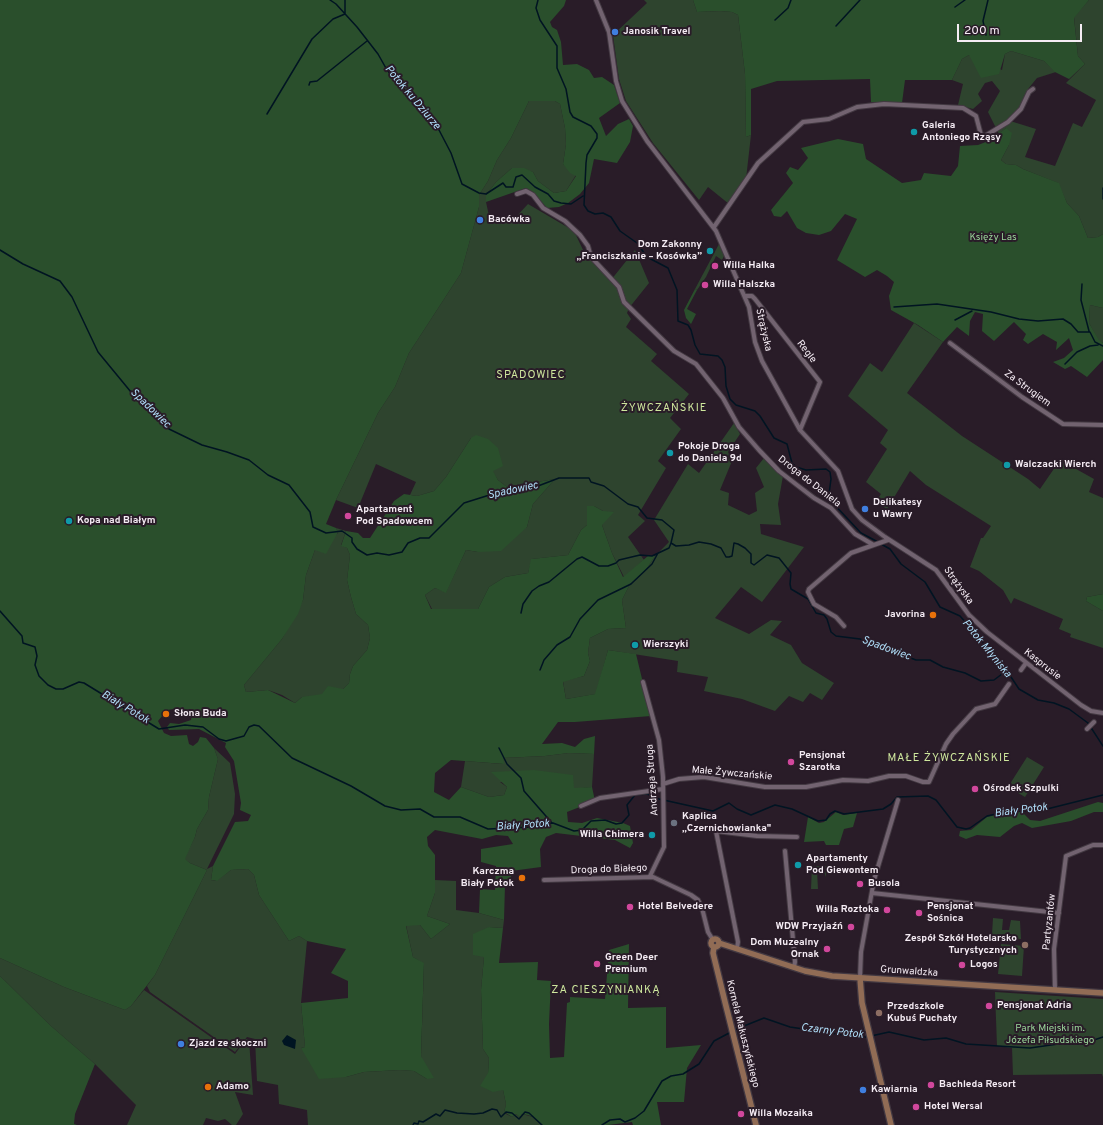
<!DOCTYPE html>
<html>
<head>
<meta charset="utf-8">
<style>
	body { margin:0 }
	#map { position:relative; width:1103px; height:1125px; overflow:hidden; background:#291c28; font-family:Overpass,sans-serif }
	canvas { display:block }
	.scale { position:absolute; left:957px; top:24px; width:125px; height:18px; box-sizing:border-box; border:2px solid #f5ecf4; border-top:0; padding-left:5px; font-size:12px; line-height:14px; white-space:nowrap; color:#f5ecf4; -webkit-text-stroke:3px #291c28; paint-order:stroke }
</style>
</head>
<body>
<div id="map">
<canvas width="1103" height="1125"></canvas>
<div class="scale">200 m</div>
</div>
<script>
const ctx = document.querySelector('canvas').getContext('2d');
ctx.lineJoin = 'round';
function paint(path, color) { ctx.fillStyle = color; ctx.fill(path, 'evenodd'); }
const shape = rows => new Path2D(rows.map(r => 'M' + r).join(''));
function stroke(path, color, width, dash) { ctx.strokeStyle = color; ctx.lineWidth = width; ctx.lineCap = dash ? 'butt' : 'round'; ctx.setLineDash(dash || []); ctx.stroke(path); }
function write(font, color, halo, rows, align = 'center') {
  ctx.font = font + ' Overpass,sans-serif'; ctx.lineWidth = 4; ctx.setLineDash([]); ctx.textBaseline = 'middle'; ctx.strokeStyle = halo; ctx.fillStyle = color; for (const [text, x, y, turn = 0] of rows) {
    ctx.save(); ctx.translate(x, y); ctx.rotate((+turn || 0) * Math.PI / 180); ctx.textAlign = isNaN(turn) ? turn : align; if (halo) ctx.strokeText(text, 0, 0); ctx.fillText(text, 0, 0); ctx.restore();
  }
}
paint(shape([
	[644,0,693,0,697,12,720,11,732,12,738,15,745,74,746,137,751,135,746,179,729,204,708,187,699,200,653,143,626,101,619,79,613,35,647,3],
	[1089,0,1103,0,1103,234,1098,237,1088,238,1079,216,1067,203,1058,183,1023,169,1016,165,1006,164,1001,160,1009,145,1006,128,999,134,988,112,1000,91,992,81,985,83,978,94,982,101,973,109,958,105,963,84,952,80,962,59,969,55,1002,70,1005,54,1011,51,1044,61,1056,72,1037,78,1028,89,1020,107,1007,120,1036,129,1025,157,1055,166,1073,123,1082,127,1096,100,1066,83,1085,64,1078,56,1074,17],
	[529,101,555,101,560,104,565,128,566,144,563,164,576,175,566,191,554,193,538,181,533,172,512,168,496,182,486,195,486,202,489,216,494,222,508,218,514,219,528,204,574,231,584,252,611,280,635,250,649,283,629,308,627,313,631,319,626,327,657,354,651,361,689,394,670,418,681,429,658,461,666,468,638,515,645,521,628,537,644,560,624,577,612,553,602,525,603,511,594,506,587,507,587,525,581,530,568,555,532,559,528,573,505,577,489,587,478,609,432,609,425,595,435,588,446,592,466,550,478,552,527,527,533,504,555,479,507,487,498,480,471,438,446,477,434,491,417,496,410,495,416,482,376,464,358,508,336,500,378,413,395,387,409,353,461,273,479,207,479,195,488,181,497,160,511,138],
	[719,244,724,256,722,260,716,256,706,277,697,290,695,289],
	[1090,305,1103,308,1103,343,1099,341,1089,323],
	[914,323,943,342,907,393,962,436,1028,479,1040,489,1060,460,1094,479,1089,492,1103,498,1103,594,1087,597,1086,601,1103,611,1103,648,1070,637,1071,634,1059,629,1063,619,1014,598,1011,604,1003,590,979,571,970,567,981,538,983,538,991,526,926,485,910,471,887,509,876,502,881,494,866,482,887,449,880,443,888,430,848,396,870,363,882,372],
	[734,423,740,434,728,452,732,461,720,490,729,493,728,505,749,515,757,511,755,493,764,487,756,468,764,458,783,476,778,504,781,525,760,524,761,534,804,547,762,602,741,587,715,618,749,634,771,620,782,621,770,635,791,645,802,663,834,683,822,700,810,693,803,702,789,696,775,711,742,699,704,691,708,677,677,672,678,661,608,650,596,694,566,699,563,681,584,676,590,661,588,653,590,638,608,629,626,628,622,600,630,584,645,571,655,556,669,542,654,520,688,464,699,473],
	[336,528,346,531,341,545,347,548,350,555,347,580,351,597,356,614,368,625,370,638,367,650,353,666,350,674,349,683,343,689,315,697,302,697,295,703,282,695,268,690,246,692,244,685,282,639,303,600,306,575,315,550,338,533],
	[214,748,230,763,235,794,234,814,207,869,213,866,211,880,216,881,231,870,248,869,254,875,259,895,289,941,299,936,307,941,301,1003,305,1047,301,1048,346,1077,364,1072,400,1070,414,1071,427,1079,421,1056,424,964,413,957,406,925,420,925,431,939,450,924,427,916,435,893,435,880,456,881,456,910,479,913,504,920,503,928,489,927,484,957,481,990,483,1049,489,1058,488,1073,503,1090,506,1104,504,1113,512,1117,516,1114,520,1117,522,1114,533,1117,541,1125,308,1125,307,1110,279,1104,278,1085,257,1081,255,1039,247,1037,235,1052,150,992,147,986,155,975,207,870,190,863,184,859,195,837,197,829,208,810,209,797,218,759],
	[569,753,594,754,592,787,573,789,500,782,507,787,504,795,489,797,461,787,465,761,503,764,503,758,545,756],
	[1027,757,1044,767,1025,797,1008,787],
	[812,866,826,866,826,889,826,877,823,870,817,871,818,889,811,889],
	[993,918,1003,919,1002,930,1009,930,1011,920,1020,921,1021,939,989,937,990,934,992,934],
	[1001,944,1024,946,1022,976,998,974],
	[0,958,64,987,125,1010,131,1006,144,990,235,1054,246,1039,249,1040,253,1095,235,1092,243,1114,236,1125,232,1125,225,1119,218,1121,206,1118,203,1125,127,1125,136,1105,95,1064,51,1026,0,976],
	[995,992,1103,999,1103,1077,1102,1074,1013,1075,1012,1048,997,1046]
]), '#2e442e');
paint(shape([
	[0,0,566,0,564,6,550,22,552,27,557,30,561,42,563,65,577,64,589,70,594,78,602,77,614,85,620,103,599,118,606,136,618,124,629,119,633,126,630,142,617,163,594,159,589,183,580,194,568,203,559,207,547,208,533,192,526,188,486,202,486,195,496,182,512,168,524,168,533,172,538,181,554,193,566,191,576,176,570,173,563,164,566,144,565,128,560,104,555,101,529,101,511,138,497,160,488,181,479,195,479,207,461,273,409,353,395,387,378,413,336,500,326,524,336,528,338,532,326,554,315,550,306,575,303,600,298,614,282,639,244,685,246,692,268,690,295,703,302,697,322,694,328,686,343,689,349,683,350,674,353,666,367,650,370,638,368,625,356,614,351,597,347,580,350,555,347,548,341,546,346,531,358,533,363,538,370,538,394,501,404,494,417,496,434,491,446,477,471,438,476,435,488,439,498,448,503,466,493,471,498,480,507,487,555,479,533,504,527,527,501,551,478,552,466,550,446,593,435,588,425,595,431,609,478,609,489,587,505,577,528,573,531,559,568,555,581,530,587,525,587,506,594,506,603,511,614,512,602,525,612,553,623,577,648,556,655,556,645,571,630,584,622,600,626,628,608,629,590,638,588,653,590,661,584,676,563,682,566,699,595,694,608,650,636,654,651,716,575,722,558,722,542,744,562,743,575,747,584,739,595,736,594,754,569,753,545,756,503,758,504,764,451,760,435,773,434,792,449,800,461,787,489,797,504,795,507,787,491,772,534,770,573,775,574,788,592,787,595,801,567,812,568,822,582,823,597,818,623,823,630,826,633,843,630,848,615,840,556,833,546,837,540,849,541,867,511,871,511,885,505,885,504,920,479,913,480,889,495,890,496,866,481,862,481,849,513,844,508,836,496,835,482,839,435,830,427,837,428,846,435,855,435,893,427,916,450,924,431,939,420,925,406,926,413,957,424,963,421,1056,434,1078,427,1079,414,1071,400,1070,364,1072,346,1077,319,1079,301,1048,305,1047,301,1003,348,998,348,981,331,973,346,949,307,941,299,936,289,941,259,895,254,875,248,869,231,870,217,881,211,880,213,866,235,822,248,821,251,815,240,810,241,803,234,761,225,747,226,743,199,729,169,730,167,727,170,723,179,724,191,720,192,713,180,708,167,710,158,721,164,733,171,736,187,735,189,744,193,746,198,742,200,737,206,738,214,748,218,759,209,797,208,810,197,829,195,837,185,859,190,863,207,870,155,975,131,1006,125,1010,64,987,0,958],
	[693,0,1089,0,1074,18,1078,56,1085,64,1069,79,1055,72,1044,61,1011,51,1005,54,999,74,981,78,969,55,962,59,952,80,905,80,902,103,871,102,870,79,777,81,751,89,751,135,746,137,745,74,738,15,732,12,720,11,697,12],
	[1006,128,1012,133,1009,145,1001,160,1006,164,1016,165,1023,169,1059,183,1067,203,1079,216,1088,238,1098,237,1103,234,1103,308,1090,305,1089,323,1099,340,1103,343,1103,360,1087,377,1071,366,1065,369,1053,362,1064,358,1073,350,1069,338,1056,350,1057,342,1043,334,1028,344,1023,340,1026,334,1014,322,994,341,982,331,983,314,975,312,970,321,969,336,957,327,943,342,918,325,891,310,889,296,894,282,887,276,877,270,865,277,837,260,857,219,845,214,831,231,819,235,806,233,797,228,787,211,781,217,774,216,771,210,793,183,786,173,790,167,798,170,808,158,801,148,838,139,863,144,866,159,902,183,921,180,924,173,951,176,958,166,960,146,978,145,991,140],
	[695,289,697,290,687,309,696,314,691,324,686,318,684,310],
	[1103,594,1103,611,1086,601,1087,597],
	[1098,802,1103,803,1103,812,1094,812,1071,821,1032,828,1022,823,1014,826,1000,837,977,835,966,839,959,836,960,831,971,830,987,817,1009,812,1022,812,1030,820,1040,821],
	[836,812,843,815,857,813,853,827,844,829,839,845,826,845,824,841,804,842,808,817,819,823,824,822],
	[489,927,503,928,499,963,538,962,537,980,551,981,549,1024,550,1058,564,1057,567,1003,570,1002,570,997,605,999,609,950,629,944,628,1008,666,1007,666,1048,701,1045,687,1068,684,1102,657,1102,661,1125,633,1125,632,1122,608,1125,541,1125,533,1117,528,1115,522,1114,520,1117,516,1114,512,1117,506,1113,504,1113,506,1104,503,1090,493,1092,480,1086,488,1073,489,1058,483,1049,481,990,484,957,473,955,473,934],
	[0,976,51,1026,95,1064,75,1114,74,1124,77,1125,0,1125]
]), '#2a4f2c');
paint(shape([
	[287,1035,296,1040,295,1049,284,1045,282,1041]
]), '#001422');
stroke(shape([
	[330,0,336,4,357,27,378,54,387,70,404,89,409,98,439,130,451,153,462,184,479,193,486,194,503,183,506,187,513,187,516,177,522,175,535,187,548,194,554,201,561,203,571,204,583,196],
	[538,0,536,8,540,20,557,46,557,68,566,89,570,112,573,117,591,126,597,134,597,138,587,155,586,163,584,205,588,211,595,214,603,213,611,217,620,231,637,243,647,257,668,268,677,290,678,321,688,325,691,330,695,345,700,354,718,356,722,360,725,367,726,386,730,399,736,405,755,411,760,416,774,438,787,444,792,463,796,467,806,470,826,469,830,472,831,479,829,494,831,501,861,533,878,542],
	[955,7,965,0],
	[775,20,788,8,791,0],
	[836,26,860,0],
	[986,35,983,21,988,0],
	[309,85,310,82,317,81,367,41],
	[267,114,312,39,333,19,345,14,345,0],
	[1103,188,1103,199],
	[0,250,23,264,60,281,72,297,98,352,140,403,169,429,202,445,227,452,249,460,268,475,289,485,310,512,313,527,326,533,342,531,352,538,352,542,357,549,367,555,377,553,389,555,402,552,408,543,420,538,429,538,464,503,499,492,538,486,559,478,589,478,591,482,604,486,628,504,638,507,647,518,662,520,674,530,671,543,676,546,689,545,699,542,711,544,721,548,726,557,729,557,732,556,734,543,738,544,745,548,751,554,751,563,754,565,767,555,779,558,791,573,790,584,791,589,808,599,816,613,824,615,827,619,831,632,836,636,860,639,916,660,930,660,943,667,965,673,981,681,994,680,1006,671],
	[1082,284,1081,300,1089,331],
	[894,307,937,304,991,312,1019,319,1038,321,1063,319,1071,324,1078,332,1090,332,1095,342,1103,346],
	[955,320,972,311],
	[1065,364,1077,352,1090,346,1098,345],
	[881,544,890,549,901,564,925,582,940,607,960,616,968,625,1009,674,1019,689,1038,700,1054,703,1069,709,1088,723,1103,746],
	[0,611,22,636,23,643,35,647,37,656,35,665,39,676,48,685,56,689,63,689,79,682,84,683,159,729,185,725,203,727,219,739,226,741,244,736,249,727,254,725,259,726,292,758,351,786,385,806,401,810,420,809,434,817,460,817,488,829,531,827,553,823,574,831,582,830,591,821,605,820,616,824,622,823,629,815,627,805,635,795,647,794,659,799,713,811,729,803,737,809,751,815,775,805,792,809,818,821,826,820,830,814,835,811,844,814,883,809,891,804,897,797,928,796,936,800,957,827,966,829,970,828,987,816,1010,811,1039,811,1103,795],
	[521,613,523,604,532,591,539,586,549,582,577,559,582,557,599,566,608,566,616,563,619,560,640,555,652,556,669,548,671,543],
	[540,670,544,660,557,645,570,637,580,619,598,600,631,584,652,564,658,553],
	[499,748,507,764,521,778,524,791,552,823],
	[734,1030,764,1018,790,1027,844,1035,859,1033,863,1037,867,1037],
	[871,1036,889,1032,924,1040,946,1038,966,1044,1030,1048,1058,1044,1082,1044,1103,1037],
	[413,1125,414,1123,418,1124,419,1121,423,1122,436,1114,440,1116,445,1110,457,1113,474,1114,483,1113,492,1109,497,1110,501,1117,506,1112,512,1113,519,1119,525,1112,529,1113,542,1125],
	[602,1125,610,1120,620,1119,625,1122,635,1118,644,1111,662,1081,671,1076,683,1074,699,1064,714,1041,731,1032]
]), '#001422', 1.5);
const street = shape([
	[596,0,609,32,616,81,622,101,647,141,716,231,749,307,755,342,762,361,800,430,838,471,852,509,862,520,885,537,936,570,969,615,987,632,1081,705,1091,711,1103,713],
	[517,194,526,191,533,195,543,208,565,221,580,235,588,246,591,257,619,287,624,302,674,351,696,364,723,398,739,427,759,450,779,471,797,485,814,498,831,508,855,534,872,544],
	[714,227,758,163,803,122,829,119,857,107,884,104,963,108,976,116,981,135,985,136,1008,122,1021,109,1029,92,1033,89],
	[745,296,752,296,755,299,820,382,800,430],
	[950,343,1022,397,1063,424,1103,425],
	[844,626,836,617,814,604,808,592,809,589,851,553,888,540],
	[1021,670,1026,663],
	[643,682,659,740,663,777,664,847,650,876],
	[1087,729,1094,722],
	[663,784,679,779,704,777,765,787,806,787,843,780,868,781,889,776,906,776,923,782,929,782,946,744,953,734,976,709,995,704,1009,684],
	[581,806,600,798,663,789],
	[785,851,795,962,794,967],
	[544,880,653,877,691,895,698,900,702,908,708,932,713,940],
	[872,893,1059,913],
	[737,948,738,942,716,831,757,836,797,837],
	[860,978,861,952,874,880,898,800],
	[1055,990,1054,949,1066,856,1093,845,1103,845]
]);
const secondary = shape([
	'711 943a4 4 0 1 1 8 0a4 4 0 1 1-8 0Z',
	[719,943,805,971,832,976,1103,993],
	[714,947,713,953,725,1002,756,1125],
	[860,978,862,1003,891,1125]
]);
stroke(street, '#433942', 6);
stroke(secondary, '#433942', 8);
stroke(street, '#726370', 4);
stroke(secondary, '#916c55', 5.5);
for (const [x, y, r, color] of [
	[615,32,4,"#3f7fe0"],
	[914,132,4,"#0f9aa8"],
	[480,220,4,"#3f7fe0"],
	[710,251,4,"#0f9aa8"],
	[715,266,4,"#d1479c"],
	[705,285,4,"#d1479c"],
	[670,453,4,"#0f9aa8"],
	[1007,465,4,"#0f9aa8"],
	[865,509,4,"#3f7fe0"],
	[348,516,4,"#d1479c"],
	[69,521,4,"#0f9aa8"],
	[933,615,4,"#e8710a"],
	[635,645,4,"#0f9aa8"],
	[166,714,4,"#e8710a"],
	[791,762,4,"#d1479c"],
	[975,789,4,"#d1479c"],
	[674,823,4,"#6b7280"],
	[652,835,4,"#0f9aa8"],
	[798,865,4,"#0f9aa8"],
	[522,878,4,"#e8710a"],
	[860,884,4,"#d1479c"],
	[630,907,4,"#d1479c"],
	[887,910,4,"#d1479c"],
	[919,913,4,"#d1479c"],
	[851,927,4,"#d1479c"],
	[1025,945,4,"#8d6e63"],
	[827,949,4,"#d1479c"],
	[597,964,4,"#d1479c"],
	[962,965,4,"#d1479c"],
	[989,1006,4,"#d1479c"],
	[879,1013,4,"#8d6e63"],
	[181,1044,4,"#3f7fe0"],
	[931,1085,4,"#d1479c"],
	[208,1087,4,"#e8710a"],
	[863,1090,4,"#3f7fe0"],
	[916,1107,4,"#d1479c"],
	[741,1114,4,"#d1479c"]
]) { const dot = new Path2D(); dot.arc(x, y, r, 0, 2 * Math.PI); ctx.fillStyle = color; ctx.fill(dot); stroke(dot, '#291c28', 1.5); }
write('bold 10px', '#f5ecf4', '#291c28', [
	["Janosik Travel",623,32],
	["Galeria",922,126],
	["Antoniego Rząsy",922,138],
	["Bacówka",488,220],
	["Dom Zakonny",702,245,"right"],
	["„Franciszkanie – Kosówka”",702,257,"right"],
	["Willa Halka",723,266],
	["Willa Halszka",713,285],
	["Pokoje Droga",678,447],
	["do Daniela 9d",678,459],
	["Walczacki Wierch",1015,465],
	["Delikatesy",873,503],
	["u Wawry",873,515],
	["Apartament",356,510],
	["Pod Spadowcem",356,522],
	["Kopa nad Białym",77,521],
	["Javorina",925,615,"right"],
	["Wierszyki",643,645],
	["Słona Buda",174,714],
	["Pensjonat",799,756],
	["Szarotka",799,768],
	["Ośrodek Szpulki",983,789],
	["Kaplica",682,817],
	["„Czernichowianka\"",682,829],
	["Willa Chimera",644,835,"right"],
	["Apartamenty",806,859],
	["Pod Giewontem",806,871],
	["Karczma",514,872,"right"],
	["Biały Potok",514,884,"right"],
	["Busola",868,884],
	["Hotel Belvedere",638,907],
	["Pensjonat",927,907],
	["Sośnica",927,919],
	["Willa Roztoka",879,910,"right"],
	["WDW Przyjaźń",843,927,"right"],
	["Zespół Szkół Hotelarsko",1017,939,"right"],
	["Turystycznych",1017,951,"right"],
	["Dom Muzealny",819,943,"right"],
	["Ornak",819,955,"right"],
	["Green Deer",605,958],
	["Premium",605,970],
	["Logos",970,965],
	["Pensjonat Adria",997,1006],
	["Przedszkole",887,1007],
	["Kubuś Puchaty",887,1019],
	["Zjazd ze skoczni",189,1044],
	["Bachleda Resort",939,1085],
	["Adamo",216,1087],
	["Kawiarnia",871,1090],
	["Hotel Wersal",924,1107],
	["Willa Mozaika",749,1114]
], 'left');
write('10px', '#99d499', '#291c28', [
	["Księży Las",993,238],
	["Park Miejski im.",1050,1029],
	["Józefa Piłsudskiego",1050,1041]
]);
write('10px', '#f5ecf4', '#291c28', [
	["Strążyska",763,330,77],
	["Regle",806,352,53],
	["Za Strugiem",1027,389,36],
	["Droga do Daniela",809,482,38],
	["Strążyska",958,586,54],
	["Kasprusie",1042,665,38],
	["Małe Żywczańskie",732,774,5],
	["Andrzeja Struga",653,780,-94],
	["Droga do Białego",609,870,-2],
	["Partyzantów",1050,922,-84],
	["Grunwaldzka",909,972,4],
	["Kornela Makuszyńskiego",742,1034,76]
]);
write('italic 11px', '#b0dffa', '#291c28', [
	["Potok ku Dziurze",412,98,50],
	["Spadowiec",150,409,44],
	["Spadowiec",513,491,-12],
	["Spadowiec",886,649,20],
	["Potok Młyniska",986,649,51],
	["Biały Potok",125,708,31],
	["Biały Potok",1021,811,-7],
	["Biały Potok",523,826,-4],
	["Czarny Potok",832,1032,7]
]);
ctx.letterSpacing = '1px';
write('11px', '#cee79d', '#291c28', [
	["SPADOWIEC",531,376],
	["ŻYWCZAŃSKIE",664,409],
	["MAŁE ŻYWCZAŃSKIE",949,759],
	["ZA CIESZYNIANKĄ",606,991]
]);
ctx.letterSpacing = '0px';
</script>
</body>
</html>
